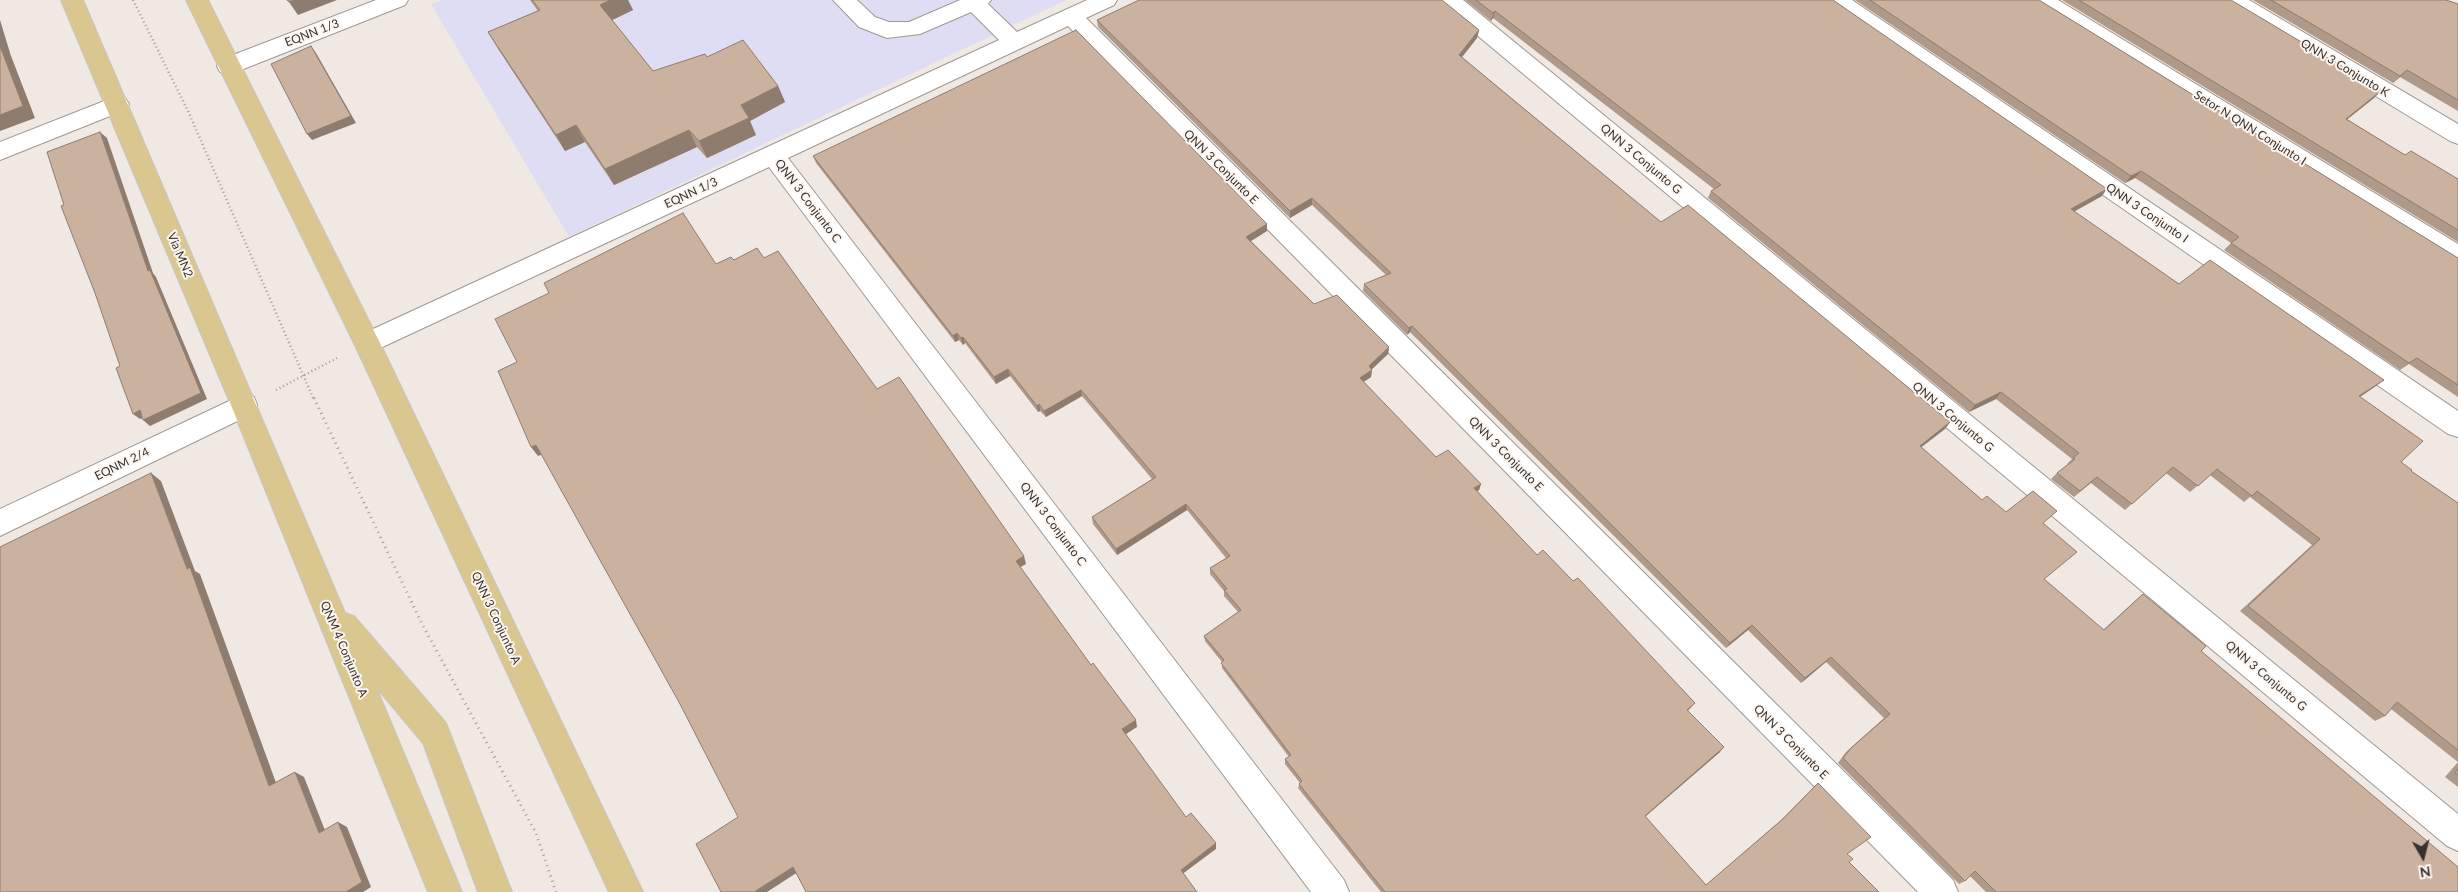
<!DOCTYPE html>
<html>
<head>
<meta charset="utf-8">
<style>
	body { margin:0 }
	#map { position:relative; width:2458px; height:892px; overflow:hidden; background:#f0e8e2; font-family:Lato,sans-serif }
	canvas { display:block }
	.north { position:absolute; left:2398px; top:832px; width:50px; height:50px; -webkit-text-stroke:4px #fdf5ef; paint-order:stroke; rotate:172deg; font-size:14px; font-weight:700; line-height:20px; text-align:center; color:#353230 }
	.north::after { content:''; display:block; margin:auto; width:18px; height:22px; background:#353230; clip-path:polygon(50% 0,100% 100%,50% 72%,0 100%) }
</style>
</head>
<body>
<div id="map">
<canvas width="2458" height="892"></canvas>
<div class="north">N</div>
</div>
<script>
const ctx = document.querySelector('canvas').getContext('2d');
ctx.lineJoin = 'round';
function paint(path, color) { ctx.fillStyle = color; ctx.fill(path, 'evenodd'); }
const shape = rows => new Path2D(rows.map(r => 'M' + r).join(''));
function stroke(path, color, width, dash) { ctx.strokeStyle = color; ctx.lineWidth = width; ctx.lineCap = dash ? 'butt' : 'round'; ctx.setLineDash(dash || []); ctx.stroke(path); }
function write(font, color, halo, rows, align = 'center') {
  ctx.font = font + ' Lato,sans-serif'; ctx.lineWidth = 4; ctx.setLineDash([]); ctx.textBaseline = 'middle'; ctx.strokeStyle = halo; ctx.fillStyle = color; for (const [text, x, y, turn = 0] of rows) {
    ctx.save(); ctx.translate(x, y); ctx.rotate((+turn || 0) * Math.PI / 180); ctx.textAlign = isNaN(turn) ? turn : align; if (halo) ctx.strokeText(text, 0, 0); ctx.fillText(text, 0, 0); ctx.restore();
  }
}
paint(shape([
	[442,0,1066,0,569,237,431,4]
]), '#dfddf3');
const minor = shape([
	[376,0,408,0,405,5,236,72,228,74,220,72,217,66,220,60,376,0],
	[833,0,857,0,875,17,889,22,909,22,960,0,991,0,988,4,1017,32,1087,0,1117,0,1114,5,1086,18,1953,880,1958,892,1918,892,1068,26,788,158,1344,880,1349,892,1311,892,769,167,376,350,367,354,358,350,354,343,358,336,999,40,971,12,920,34,887,38,859,27,833,0],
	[1438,0,1463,0,2458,814,2458,851,2447,846,1441,5,1438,0],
	[1826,0,1852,0,2458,411,2458,437,2448,434,1829,5,1826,0],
	[2031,0,2058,0,2458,244,2458,266,2449,263,2034,5,2031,0],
	[2222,0,2249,0,2458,124,2458,144,2450,141,2225,5,2222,0],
	[117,96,125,98,129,104,125,110,0,160,0,142,117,96],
	[244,394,254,397,257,405,254,413,0,536,0,509,244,394]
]);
const major = shape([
	[61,0,83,0,345,613,354,616,446,723,512,892,478,892,423,743,376,687,462,892,428,892,231,405,61,0],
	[186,0,208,0,380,343,643,892,609,892,354,343,186,0]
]);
stroke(minor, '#9f9892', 2);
stroke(major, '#c6c6c5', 2);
stroke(shape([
	[133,0,188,111,314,400],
	[276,390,337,358]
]), '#a29d98', 2.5, [1, 3]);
stroke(shape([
	[314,398,422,624,536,833,556,892]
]), '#a29d98', 3, [1, 4.5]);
paint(minor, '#fff');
paint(major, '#dac78f');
paint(shape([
	[530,0,628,0,633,10,612,20,653,71,707,57,778,86,785,102,750,121,756,135,707,158,697,147,614,185,585,142,565,151,498,49,488,32,538,11],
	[1465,0,1833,0,2102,196,2074,212,2179,284,2384,380,2360,397,2401,462,2411,471,2458,503,2458,787,2445,777,2458,762,2391,709,2385,716,2375,721,2240,611,2312,545,2250,497,2244,502,2210,475,2190,492,2166,473,2125,510,2091,483,2074,497,2051,479,2057,473,2068,465,2067,464,2072,459,1996,399,1969,412,1708,198,1711,191,1714,189,1493,18,1491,21],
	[1855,0,2039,0,2458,258,2458,397,2409,364,2400,370,2224,250,2231,243,2143,183,2135,178,2125,183],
	[2062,0,2231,0,2374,98,2347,119,2405,155,2458,179,2458,242],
	[2253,0,2446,0,2458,4,2458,111,2400,77,2393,83],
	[1097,20,1479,30,1477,38,1462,57,1661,222,1950,422,1945,429,1921,447,1982,500,2006,512,2043,524,2044,579,2103,630,2136,600,2143,594,2201,651,2458,892,1986,892,1970,876,1965,881,1959,884,1838,763,1846,752,1884,718,1826,662,1801,683,1748,630,1726,648,1410,332,1407,335,1363,291,1364,284,1386,275,1312,205,1290,218,1098,27],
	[813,156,1267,224,1267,231,1251,241,1314,304,1389,347,1388,354,1372,369,1371,377,1363,382,1436,457,1481,484,1479,490,1477,491,1537,555,1573,581,1695,703,1688,711,1720,752,1645,817,1706,885,1779,822,1818,783,1847,854,1849,862,1879,892,1381,892,1298,788,1300,783,1285,764,1285,759,1289,757,1222,668,1222,662,1205,641,1204,636,1238,612,1224,596,1224,591,1210,574,1210,568,1226,558,1187,510,1117,555,1093,524,1092,517,1152,479,1082,396,1046,417,1040,411,1038,412,1010,376,996,384,965,343,963,345,959,340,955,342,816,163]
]), '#af9988');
paint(shape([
	[295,0,337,0,298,15,289,2],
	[610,0,628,0,633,10,608,22,600,5],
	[1495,11,1493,18,1491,21,1493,13],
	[0,20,11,56,35,118,0,131],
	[1479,30,1477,38,1458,62,1459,55],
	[311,46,316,53,356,123,312,140,307,134],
	[2407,70,2400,77,2393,83,2400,76],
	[778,86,785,102,750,121,756,135,707,158,699,141,741,105],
	[2382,90,2374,98,2339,126,2346,119],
	[576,125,585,142,565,151,556,135],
	[689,130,697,147,614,185,605,169],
	[100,132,107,138,153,273,156,277,207,399,150,426,143,420,148,271],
	[2141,171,2135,178,2125,183,2131,176],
	[2107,189,2102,196,2065,216,2071,209],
	[1312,198,1312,205,1290,218,1290,211],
	[1267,224,1267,231,1246,244,1246,237],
	[1412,326,1410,332,1407,335,1409,328],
	[957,333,959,340,955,342,953,336],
	[963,337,965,343,963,345,961,338],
	[1389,347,1388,354,1370,371,1372,370,1371,377,1359,385,1360,378,1369,366],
	[1008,369,1010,376,996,384,994,377],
	[2384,380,2376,386,2351,403,2359,396],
	[1081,390,1082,396,1046,417,1044,411],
	[2001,392,1996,399,1969,412,1975,405],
	[1039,404,1040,411,1038,412,1037,406],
	[140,410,147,416,140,419,133,414],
	[1950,422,1945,429,1915,452,1920,446],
	[536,445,543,454,538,456,531,447],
	[151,473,161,481,195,571,200,574,279,791,269,786],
	[1481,484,1479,490,1472,494,1474,488],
	[1186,504,1187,510,1117,555,1116,549],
	[1024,556,1026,564,1019,568,1016,561],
	[1752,625,1748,630,1726,648,1730,643],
	[1831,657,1826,662,1801,683,1805,678],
	[1136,720,1137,727,1123,736,1122,729],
	[1724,747,1720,752,1641,820,1645,816],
	[295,772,304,777,328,838,319,833],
	[338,822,347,827,371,887,363,892,346,892],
	[1216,843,1216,849,1181,875,1181,870],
	[793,867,798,872,767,892,754,892]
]), '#8e7d6f');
const building = shape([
	[287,0,295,0,289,2,287,0],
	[532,0,610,0,600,5,653,71,705,54,707,57,743,40,778,86,741,105,749,118,699,141,689,130,605,169,576,125,556,135,488,32,540,10,532,0],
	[1139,0,1442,0,1479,30,1459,55,1661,222,1688,205,1950,422,1920,446,1982,500,1987,496,2006,512,2033,491,2057,511,2043,523,2077,552,2044,579,2104,630,2143,594,2206,646,2201,651,2458,867,2458,892,1996,892,1975,871,1965,881,1843,758,1851,748,1890,714,1831,657,1805,678,1752,625,1730,643,1412,326,1409,328,1364,284,1391,273,1312,198,1290,211,1097,20,1139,0],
	[1476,0,1833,0,2107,189,2071,209,2179,284,2210,260,2384,380,2359,396,2423,441,2401,462,2412,470,2411,471,2458,503,2458,750,2397,702,2385,716,2248,606,2320,539,2257,491,2252,496,2217,469,2198,486,2173,467,2132,504,2097,477,2080,491,2057,473,2075,459,2073,458,2079,453,2001,392,1975,405,1711,191,1721,185,1495,11,1493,13,1476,0],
	[1870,0,2039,0,2458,258,2458,385,2417,358,2409,363,2231,243,2239,237,2149,176,2141,171,2131,176,1870,0],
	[2079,0,2231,0,2382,90,2346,119,2405,155,2411,151,2458,179,2458,230,2079,0],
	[2271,0,2446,0,2458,4,2458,100,2407,70,2400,76,2271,0],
	[1076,30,1267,224,1246,237,1314,304,1337,295,1389,347,1369,366,1372,370,1360,378,1436,457,1448,450,1481,484,1474,488,1537,555,1543,550,1573,581,1578,578,1695,703,1687,710,1724,747,1645,816,1706,885,1784,818,1818,783,1871,837,1847,854,1853,859,1849,862,1879,892,1385,892,1299,784,1302,781,1285,759,1291,755,1221,663,1224,660,1204,636,1241,610,1224,590,1227,589,1210,568,1230,556,1186,504,1116,549,1092,517,1156,477,1081,390,1044,411,1039,404,1037,406,1008,369,994,377,963,337,961,338,957,333,953,336,813,156,1076,30],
	[0,46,23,106,0,115,0,46],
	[311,46,351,116,307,134,271,64,311,46],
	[100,132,148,271,150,270,201,393,143,420,140,410,133,414,116,368,120,366,95,293,61,206,64,205,47,152,100,132],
	[683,213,716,264,731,257,734,260,757,248,764,258,778,251,877,389,899,377,1024,556,1016,561,1091,665,1093,663,1136,720,1122,729,1186,817,1191,813,1216,843,1181,870,1197,892,806,892,793,867,754,892,721,892,696,844,738,817,680,704,536,445,531,447,498,371,517,362,495,319,549,293,544,283,683,213],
	[151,473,187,569,190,567,269,786,295,772,319,833,338,822,362,882,346,892,0,892,0,547,151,473],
	[2458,769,2458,775,2455,773,2458,769]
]);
paint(building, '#cbb29e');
stroke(building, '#8e7d6f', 1);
write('12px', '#353230', '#fdf5ef', [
	["EQNN 1/3",312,33,-21],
	["QNN 3 Conjunto K",2345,68,31],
	["Setor N QNN Conjunto I",2250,128,32],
	["QNN 3 Conjunto G",1641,159,40],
	["QNN 3 Conjunto E",1221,167,45],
	["EQNN 1/3",691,193,-25],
	["QNN 3 Conjunto C",808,201,53],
	["QNN 3 Conjunto I",2147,213,34],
	["Via MN2",180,255,67],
	["QNN 3 Conjunto G",1953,417,40],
	["QNN 3 Conjunto E",1506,454,45],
	["EQNM 2/4",122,464,-26],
	["QNN 3 Conjunto C",1053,524,53],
	["QNN 3 Conjunto A",496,618,65],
	["QNM 4 Conjunto A",344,649,67],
	["QNN 3 Conjunto G",2266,676,40],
	["QNN 3 Conjunto E",1791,742,45]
]);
</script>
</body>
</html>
